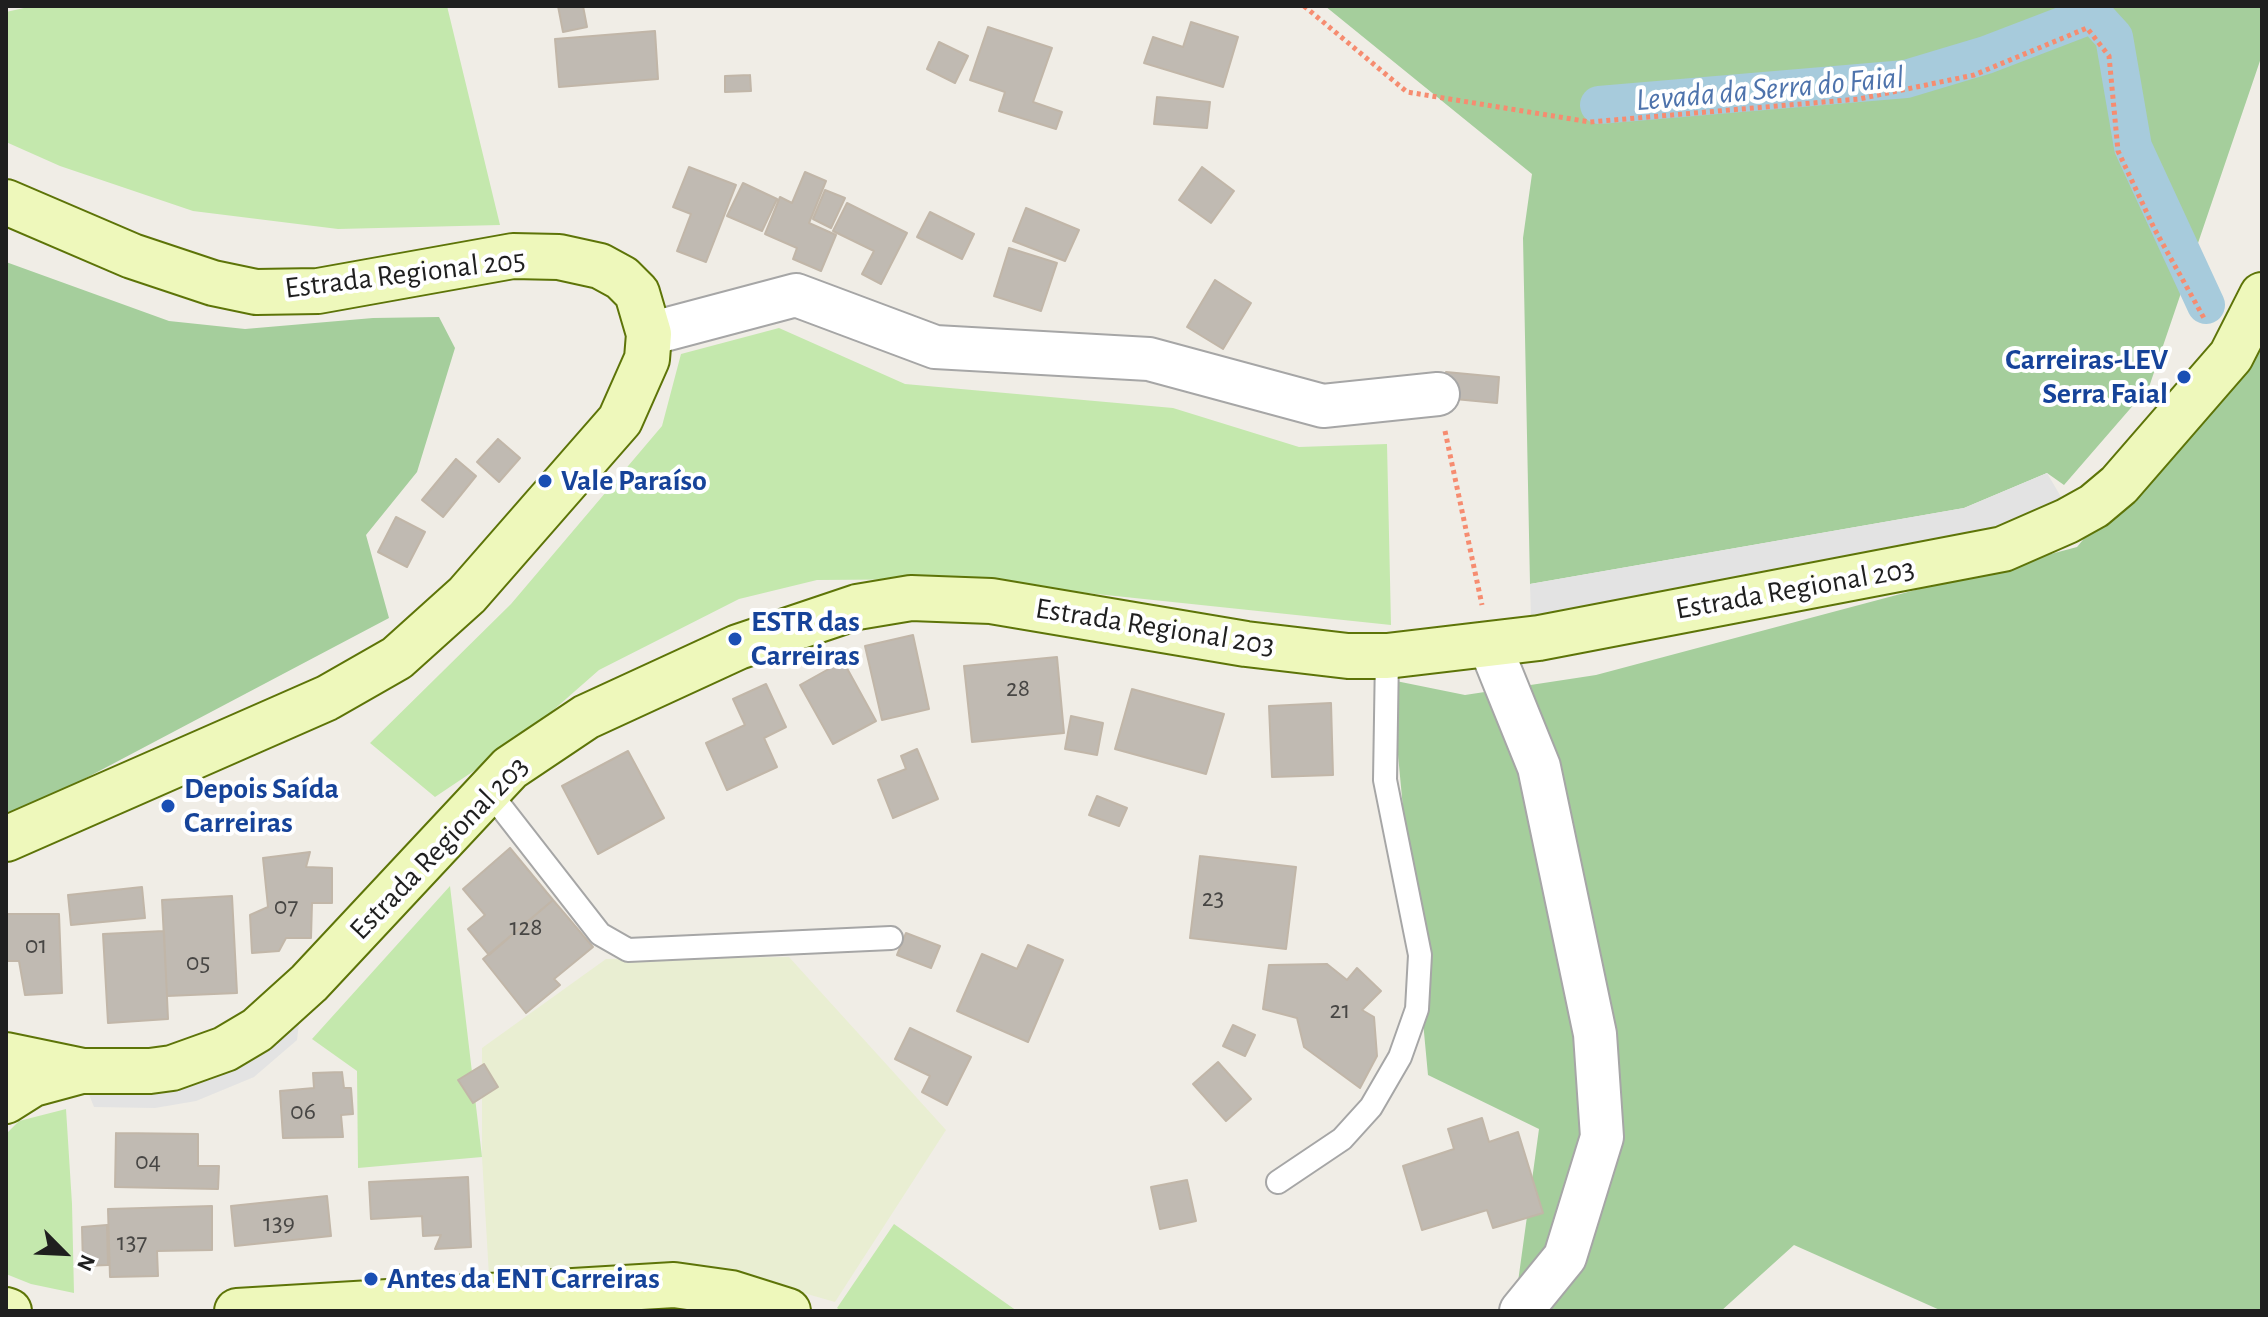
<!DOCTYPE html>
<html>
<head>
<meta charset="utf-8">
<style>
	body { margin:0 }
	#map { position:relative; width:2268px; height:1317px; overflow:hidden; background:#f0ede6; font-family:"Alegreya Sans",sans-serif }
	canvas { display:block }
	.frame { position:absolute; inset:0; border:8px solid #1f1f1f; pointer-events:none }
	.north { position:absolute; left:24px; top:1213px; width:80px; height:80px; -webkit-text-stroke:6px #fff; paint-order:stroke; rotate:114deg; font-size:22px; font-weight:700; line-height:32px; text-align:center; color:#1f1f1f }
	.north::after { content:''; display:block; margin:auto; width:28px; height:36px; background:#1f1f1f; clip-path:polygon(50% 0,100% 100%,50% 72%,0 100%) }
</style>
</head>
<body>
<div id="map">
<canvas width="2268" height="1317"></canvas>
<div class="frame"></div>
<div class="north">N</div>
</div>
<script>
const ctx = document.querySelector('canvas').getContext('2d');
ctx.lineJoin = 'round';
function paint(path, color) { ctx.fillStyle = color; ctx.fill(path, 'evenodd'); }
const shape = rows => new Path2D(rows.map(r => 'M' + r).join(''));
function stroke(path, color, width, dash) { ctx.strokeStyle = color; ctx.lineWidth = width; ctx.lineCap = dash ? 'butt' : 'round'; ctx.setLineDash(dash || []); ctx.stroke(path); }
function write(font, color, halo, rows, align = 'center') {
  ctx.font = font + ' "Alegreya Sans",sans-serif'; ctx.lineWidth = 8; ctx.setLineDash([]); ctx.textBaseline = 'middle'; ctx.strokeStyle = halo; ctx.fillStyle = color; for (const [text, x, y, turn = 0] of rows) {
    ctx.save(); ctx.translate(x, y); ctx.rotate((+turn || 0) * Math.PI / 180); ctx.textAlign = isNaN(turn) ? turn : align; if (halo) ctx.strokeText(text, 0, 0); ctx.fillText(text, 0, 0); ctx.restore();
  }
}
paint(shape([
	[789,957,946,1130,835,1302,706,1265,489,1276,482,1157,482,1048,606,959]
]), '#e9eed2');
paint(shape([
	[33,6,447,6,500,225,338,229,193,211,60,166,6,142,6,12],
	[779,328,905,384,1173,408,1299,447,1387,444,1391,625,954,579,817,580,739,599,599,670,517,742,435,797,370,743,511,604,662,426,681,354],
	[450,886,482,1157,358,1168,357,1071,312,1039],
	[66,1109,72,1204,74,1293,31,1284,6,1274,6,1134,19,1121],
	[894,1224,1017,1311,841,1311,837,1308]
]), '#c4e8ad');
paint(shape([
	[1325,6,2262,6,2262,55,2149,387,2064,485,2047,473,1964,508,1530,584,1523,238,1532,174],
	[6,262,169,321,245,329,373,318,439,317,455,348,417,472,366,535,389,618,14,816,6,813],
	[2262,267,2262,1311,1942,1311,1794,1245,1721,1311,1514,1311,1539,1129,1428,1075,1391,680,1465,695,1596,675,2077,547,2239,353]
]), '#a5ce9c');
paint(shape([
	[2047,473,2064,502,2014,526,1850,563,1531,617,1530,584,1964,508],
	[299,1023,297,1040,254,1077,196,1101,155,1108,94,1107,88,1092,178,1088,212,1079,237,1066]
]), '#e3e3e3');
stroke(shape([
	[1599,105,1906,79,1986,55,2093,14,2114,37,2133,147,2206,305]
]), '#a7cbdc', 38);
const building = shape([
	[558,6,583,6,587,27,563,32,558,6],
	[1191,22,1238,37,1223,87,1144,63,1153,37,1183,47,1191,22],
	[988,27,1052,48,1033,102,1062,112,1056,129,999,111,1005,92,970,80,988,27],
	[655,31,658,79,559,87,555,39,655,31],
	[939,42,968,56,955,83,927,69,939,42],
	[750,75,751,91,725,92,725,76,750,75],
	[1157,97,1210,102,1207,128,1154,124,1157,97],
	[689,167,736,185,706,262,677,251,691,214,673,207,689,167],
	[1202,167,1234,191,1211,223,1179,200,1202,167],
	[805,172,826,181,809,223,836,235,821,271,793,259,797,248,765,234,780,197,792,203,805,172],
	[743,183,777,199,762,231,727,216,743,183],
	[825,190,845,198,831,228,813,219,825,190],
	[847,203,907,233,881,284,862,274,874,251,833,231,847,203],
	[1026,208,1079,230,1065,261,1013,241,1026,208],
	[930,212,974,234,962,259,917,237,930,212],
	[1009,248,1057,263,1041,311,994,296,1009,248],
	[1215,280,1251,303,1223,349,1187,327,1215,280],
	[1446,372,1499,377,1497,403,1444,398,1446,372],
	[498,439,520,458,499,482,477,462,498,439],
	[456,459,476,476,443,517,422,500,456,459],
	[396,517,425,532,407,567,378,552,396,517],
	[913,635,929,709,882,720,865,646,913,635],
	[1057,657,1064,733,972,742,964,666,1057,657],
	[843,661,876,721,833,744,800,685,843,661],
	[766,684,786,727,764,738,777,767,727,790,706,743,745,725,733,699,766,684],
	[1132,689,1224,714,1206,774,1115,749,1132,689],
	[1331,703,1333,775,1272,777,1269,706,1331,703],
	[1071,716,1103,723,1097,755,1065,749,1071,716],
	[917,749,938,799,893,818,878,780,906,769,901,756,917,749],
	[628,751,664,818,598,854,562,786,628,751],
	[1097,796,1127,808,1119,826,1089,815,1097,796],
	[510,848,553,900,489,955,468,929,485,915,463,889,510,848],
	[310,852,306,867,332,868,332,903,312,903,311,938,286,938,279,951,252,953,250,915,268,907,263,858,310,852],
	[1200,856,1296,867,1286,949,1190,938,1200,856],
	[142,887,145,918,71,925,68,895,142,887],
	[232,896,237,993,167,996,162,900,232,896],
	[553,900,593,947,554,979,560,985,526,1013,483,959,553,900],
	[6,914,59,914,62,993,25,995,19,961,6,961,6,914],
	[164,931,168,1019,108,1023,103,934,164,931],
	[906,933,940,946,931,968,897,955,906,933],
	[1028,945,1063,960,1028,1042,957,1011,982,954,1017,969,1028,945],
	[1327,964,1347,980,1357,968,1381,991,1362,1010,1374,1017,1377,1056,1360,1088,1304,1047,1297,1018,1263,1009,1269,965,1327,964],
	[1233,1025,1255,1035,1245,1056,1223,1046,1233,1025],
	[910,1028,971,1057,947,1105,922,1092,930,1076,895,1059,910,1028],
	[1218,1062,1251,1099,1226,1121,1193,1084,1218,1062],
	[484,1064,498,1087,473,1103,458,1080,484,1064],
	[342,1072,344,1088,351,1088,353,1114,341,1115,343,1137,283,1138,280,1091,314,1088,313,1073,342,1072],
	[1482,1118,1489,1142,1518,1132,1543,1213,1493,1228,1487,1210,1422,1230,1403,1166,1454,1149,1448,1129,1482,1118],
	[116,1133,198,1134,198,1166,219,1166,218,1189,115,1187,116,1133],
	[468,1177,471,1247,435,1249,441,1235,423,1236,422,1216,371,1219,369,1182,468,1177],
	[1187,1180,1196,1221,1160,1229,1151,1187,1187,1180],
	[327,1196,331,1236,235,1246,231,1206,327,1196],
	[212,1206,212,1250,157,1251,158,1276,110,1277,108,1209,212,1206],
	[107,1225,108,1265,83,1266,82,1227,107,1225]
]);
paint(building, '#c0bab2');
stroke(building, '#c1b6a8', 2);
const service = shape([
	[487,789,600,934,628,950,891,938],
	[1278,1182,1342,1139,1371,1107,1400,1057,1417,1009,1420,955,1385,780,1387,656]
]);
const minor = shape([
	[649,334,796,295,935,347,1149,359,1323,406,1438,394],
	[1490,646,1539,767,1595,1034,1602,1137,1565,1257,1521,1311]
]);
const secondary = shape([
	[6,202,132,256,213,283,256,292,318,291,513,256,559,257,600,266,622,278,637,293,649,334,647,359,620,420,467,595,397,658,327,698,6,839],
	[6,1055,83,1071,150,1071,172,1068,225,1049,257,1030,309,983,510,768,586,717,738,647,857,607,911,598,991,601,1246,644,1348,656,1387,656,1539,638,2003,549,2067,521,2094,506,2119,485,2231,356,2262,295],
	[6,1101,33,1084,81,1071],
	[6,1310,9,1311],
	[237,1311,674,1285,731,1293,788,1311]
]);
stroke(service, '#a6a6a6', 26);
stroke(minor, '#a6a6a6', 46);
stroke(secondary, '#5d7408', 48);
stroke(shape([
	[1304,6,1407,92,1590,122,1859,99,1974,75,2087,28,2109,56,2118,151,2154,228,2205,320],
	[1445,431,1482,605]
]), '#f68c70', 5, [4, 4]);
stroke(service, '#fff', 22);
stroke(minor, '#fff', 42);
stroke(secondary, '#eef8bb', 44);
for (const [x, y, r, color] of [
	[2184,377,8,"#1a4fb4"],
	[545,481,8,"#1a4fb4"],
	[735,639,8,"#1a4fb4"],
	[168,806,8,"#1a4fb4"],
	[371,1279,8,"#1a4fb4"]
]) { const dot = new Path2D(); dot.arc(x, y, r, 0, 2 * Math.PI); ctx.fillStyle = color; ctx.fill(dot); stroke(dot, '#fff', 3); }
write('26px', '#474644', null, [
	["28",1018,688],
	["23",1213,898],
	["07",286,906],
	["128",526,927],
	["01",36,945],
	["05",198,962],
	["21",1340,1010],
	["06",303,1111],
	["04",148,1161],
	["139",279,1223],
	["137",132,1242]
]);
write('30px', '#1f1f1f', '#fff', [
	["Estrada Regional 205",405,274,-7],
	["Estrada Regional 203",1795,589,-10],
	["Estrada Regional 203",1155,627,9],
	["Estrada Regional 203",439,848,-46]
]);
write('bold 30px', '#164399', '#fff', [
	["Carreiras-LEV",2168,360,"right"],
	["Serra Faial",2168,394,"right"],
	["Vale Paraíso",561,481],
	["ESTR das",751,622],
	["Carreiras",751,656],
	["Depois Saída",184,789],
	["Carreiras",184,823],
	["Antes da ENT Carreiras",387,1279]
], 'left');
write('italic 32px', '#4e73ac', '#fff', [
	["Levada da Serra do Faial",1770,89,-5]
]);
</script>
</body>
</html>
